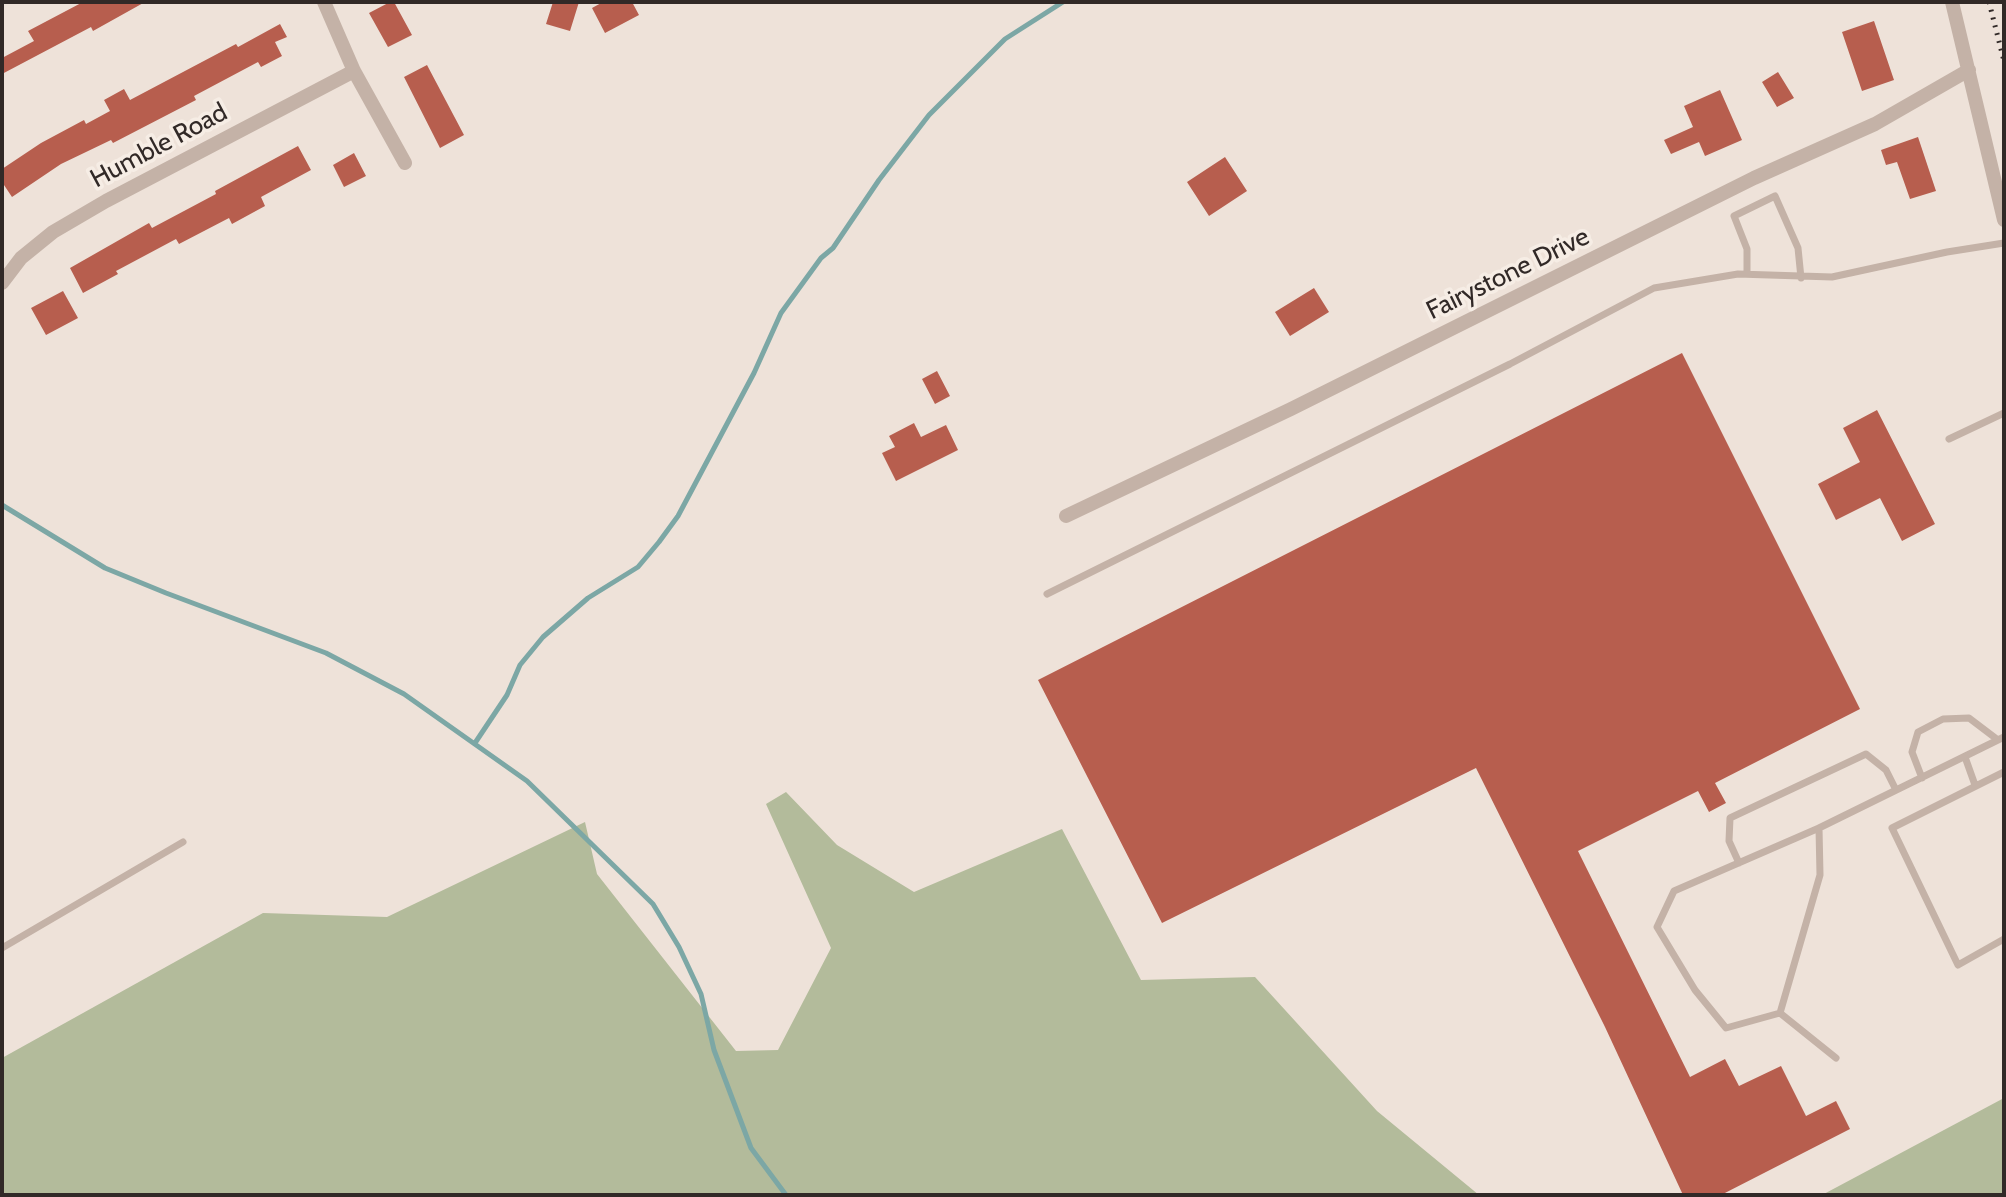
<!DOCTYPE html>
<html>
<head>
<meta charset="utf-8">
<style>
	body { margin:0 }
	#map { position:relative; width:2006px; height:1197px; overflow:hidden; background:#eee2d9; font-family:Cabin,sans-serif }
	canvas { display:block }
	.frame { position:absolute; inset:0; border:4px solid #312927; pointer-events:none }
</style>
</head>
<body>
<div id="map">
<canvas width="2006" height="1197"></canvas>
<div class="frame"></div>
</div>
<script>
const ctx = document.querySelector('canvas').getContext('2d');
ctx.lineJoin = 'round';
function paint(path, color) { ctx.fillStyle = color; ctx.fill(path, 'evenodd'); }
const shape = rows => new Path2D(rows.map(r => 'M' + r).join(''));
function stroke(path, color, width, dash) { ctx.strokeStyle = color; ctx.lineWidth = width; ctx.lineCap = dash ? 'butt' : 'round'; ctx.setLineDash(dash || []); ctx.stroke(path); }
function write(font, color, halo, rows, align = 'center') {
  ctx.font = font + ' Cabin,sans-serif'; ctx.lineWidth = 7; ctx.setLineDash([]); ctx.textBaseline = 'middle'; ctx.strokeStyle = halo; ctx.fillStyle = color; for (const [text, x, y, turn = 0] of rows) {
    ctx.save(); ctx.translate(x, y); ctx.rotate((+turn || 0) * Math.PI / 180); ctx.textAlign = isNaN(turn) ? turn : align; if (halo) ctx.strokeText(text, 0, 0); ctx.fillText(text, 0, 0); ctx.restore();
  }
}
paint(shape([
	[786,792,837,845,914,892,1062,829,1141,980,1255,977,1377,1111,1479,1195,2,1195,2,1058,263,913,387,917,585,822,597,874,736,1051,778,1050,831,948,766,804],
	[2004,1098,2004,1195,1822,1195]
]), '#b3bb9b');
stroke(shape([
	[2,505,105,568,166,593,326,653,404,694,527,781,653,904,679,947,701,994,714,1050,751,1148,786,1195],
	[475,743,507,695,520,665,543,637,588,598,638,567,659,542,678,516,754,373,781,313,821,258,833,248,879,180,929,115,1005,39,1063,2]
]), '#7ca7a5', 5);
paint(shape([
	[83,2,145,2,93,31,91,27,2,74,2,58,34,41,28,31],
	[390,2,394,2,412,35,388,47,369,13],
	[553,2,579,2,570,31,546,24],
	[603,2,632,2,639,15,605,33,592,8],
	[1874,21,1894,80,1862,91,1842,32],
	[280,24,287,37,275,42,282,56,261,67,258,62,194,96,196,100,113,143,111,140,61,164,12,197,2,182,2,169,41,143,84,120,86,124,110,111,104,100,124,89,130,100,236,44,238,47],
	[427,65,464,135,440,148,404,77],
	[1778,72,1794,98,1777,107,1762,82],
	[1720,90,1742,140,1705,156,1699,142,1671,154,1664,140,1693,127,1684,106],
	[1918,137,1936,191,1910,199,1897,162,1886,165,1881,150],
	[298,146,311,170,261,197,265,206,232,224,229,218,179,244,176,239,116,271,118,274,83,293,70,268,149,223,152,228,216,194,215,191],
	[354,153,366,176,344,187,333,165],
	[1225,157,1247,191,1209,216,1187,182],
	[1314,288,1329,312,1290,336,1275,312],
	[63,291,78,318,46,335,31,308],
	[1682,353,1860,709,1715,783,1726,803,1709,812,1698,791,1578,851,1690,1077,1725,1059,1739,1086,1781,1066,1806,1116,1836,1101,1850,1129,1721,1195,1683,1195,1605,1027,1476,768,1162,923,1038,680],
	[937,371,950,396,935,404,922,379],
	[1877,410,1935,524,1902,541,1880,498,1836,520,1818,484,1860,462,1843,428],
	[914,423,921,437,946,425,958,450,896,481,882,453,895,447,889,436]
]), '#b75e4e');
stroke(shape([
	[1747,274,1747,249,1734,216,1775,196,1798,248,1801,278],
	[1949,439,2004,413],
	[1047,594,1510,364,1654,288,1738,274,1832,277,1947,252,2004,243],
	[1965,757,1975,785],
	[2004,772,1892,828,1958,965,2004,939],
	[1922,778,1912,752,1918,732,1943,719,1969,718,1998,740],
	[1819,828,1820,875,1780,1013,1726,1028,1695,990,1657,927,1674,891,1819,828],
	[1819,828,2004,737],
	[1739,863,1729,841,1730,818,1866,754,1886,770,1896,790],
	[2,948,183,842],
	[1780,1013,1836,1058]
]), '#c4b2a7', 7);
stroke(shape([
	[324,2,354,71,405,163],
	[1952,2,2004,220],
	[2,283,21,258,53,232,106,201,354,71],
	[1066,516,1291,409,1754,178,1875,124,1969,70]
]), '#c4b2a7', 14);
stroke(shape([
	[1989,2,2004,61]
]), '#312927', 5, [2, 6]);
write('26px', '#312927', '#f6ede5', [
	["Humble Road",159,146,-28],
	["Fairystone Drive",1508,274,-26]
]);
</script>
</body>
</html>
